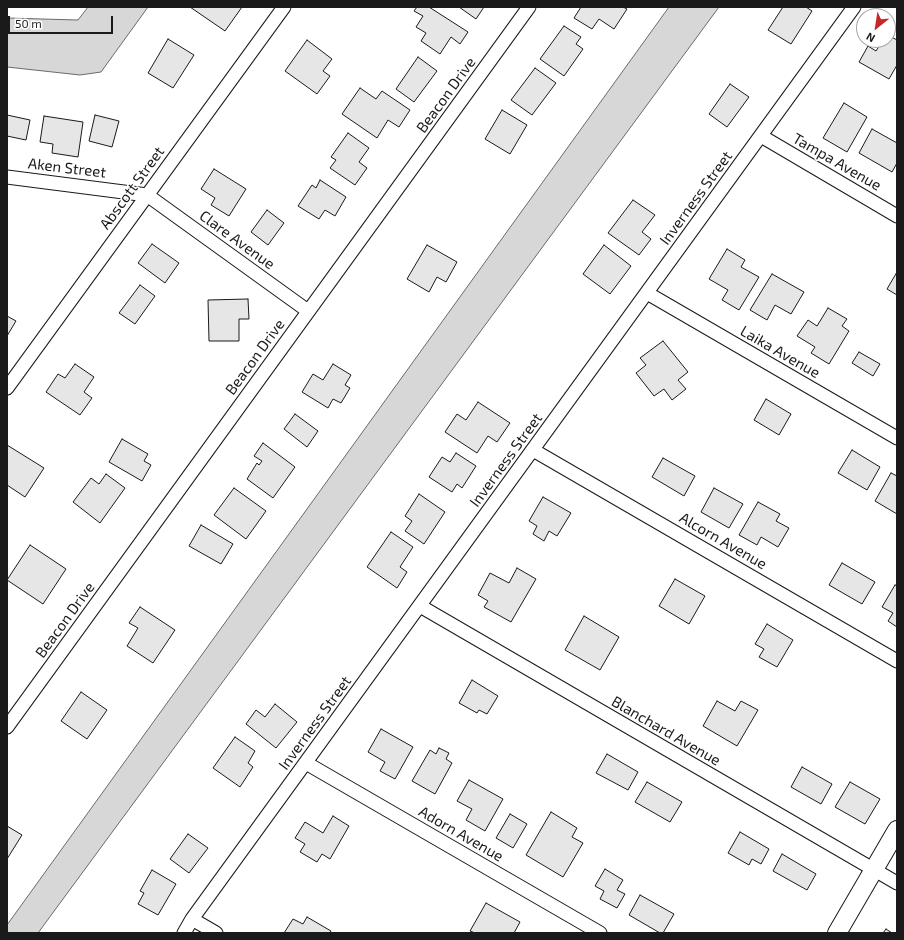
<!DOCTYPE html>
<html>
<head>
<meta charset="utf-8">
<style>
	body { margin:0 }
	#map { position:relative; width:904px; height:940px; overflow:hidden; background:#fff; font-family:"Exo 2",sans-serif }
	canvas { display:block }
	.frame { position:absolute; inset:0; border:8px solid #1a1a1a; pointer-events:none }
	.north { position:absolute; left:856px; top:8px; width:40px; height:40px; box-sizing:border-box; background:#fff; border:1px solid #a3a3a3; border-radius:50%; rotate:210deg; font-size:11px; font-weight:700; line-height:16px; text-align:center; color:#1a1a1a }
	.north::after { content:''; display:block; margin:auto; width:14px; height:18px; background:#c62828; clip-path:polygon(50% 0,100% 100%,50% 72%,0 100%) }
	.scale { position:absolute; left:8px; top:16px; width:105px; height:18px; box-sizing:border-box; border:2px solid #1a1a1a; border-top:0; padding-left:5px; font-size:12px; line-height:14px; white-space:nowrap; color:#1a1a1a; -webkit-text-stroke:3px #fff; paint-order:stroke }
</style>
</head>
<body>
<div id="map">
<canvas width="904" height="940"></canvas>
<div class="frame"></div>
<div class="north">N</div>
<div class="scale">50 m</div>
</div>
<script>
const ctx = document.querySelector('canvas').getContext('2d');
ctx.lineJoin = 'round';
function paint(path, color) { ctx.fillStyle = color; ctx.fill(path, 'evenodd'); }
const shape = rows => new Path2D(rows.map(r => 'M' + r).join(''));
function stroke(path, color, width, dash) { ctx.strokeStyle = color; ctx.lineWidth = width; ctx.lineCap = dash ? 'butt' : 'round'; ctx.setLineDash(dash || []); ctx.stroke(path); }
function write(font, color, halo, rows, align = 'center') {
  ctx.font = font + ' "Exo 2",sans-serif'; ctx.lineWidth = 3; ctx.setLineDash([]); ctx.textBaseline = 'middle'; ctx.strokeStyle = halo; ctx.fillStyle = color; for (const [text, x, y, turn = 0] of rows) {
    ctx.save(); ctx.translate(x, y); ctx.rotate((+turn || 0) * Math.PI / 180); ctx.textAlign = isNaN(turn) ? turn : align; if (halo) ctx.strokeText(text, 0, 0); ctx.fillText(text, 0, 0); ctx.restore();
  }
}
const water = shape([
	[88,7,148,7,101,72,80,75,7,67,7,18,78,20,88,7],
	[669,7,719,7,38,933,7,933,7,925,669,7]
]);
paint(water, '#d7d7d7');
stroke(water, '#6a6a6a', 1);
const building = shape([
	[190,7,242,7,225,31,190,7],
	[417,7,429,7,468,32,460,44,451,37,440,54,421,41,426,33,416,27,423,16,414,11,417,7],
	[459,7,484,7,476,19,459,7],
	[581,7,623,7,627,9,614,29,599,19,592,29,574,18,581,7],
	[783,7,806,7,812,11,791,44,768,30,783,7],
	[564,26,581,37,576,44,583,49,564,76,540,59,564,26],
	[888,35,897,40,897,65,889,79,859,62,868,46,876,51,883,40,888,40,888,35],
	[168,39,194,55,173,88,148,73,168,39],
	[307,40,332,59,323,71,330,76,317,94,285,71,307,40],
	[418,57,437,71,414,102,396,89,418,57],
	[535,68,556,83,532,115,511,100,535,68],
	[730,84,749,97,727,127,709,114,730,84],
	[360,88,376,99,382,91,410,110,399,127,388,120,377,138,342,114,360,88],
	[844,103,867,117,847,152,823,138,844,103],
	[502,110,527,125,510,154,485,139,502,110],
	[7,115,30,120,26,140,7,136,7,115],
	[95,115,119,121,112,147,89,141,95,115],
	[44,116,83,122,78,157,52,153,53,144,40,142,44,116],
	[872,129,897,143,897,163,892,172,859,153,872,129],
	[348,133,369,148,359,162,367,168,355,185,330,168,336,160,331,157,348,133],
	[214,169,246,189,229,216,211,205,215,198,201,189,214,169],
	[320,180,346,197,335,216,325,210,319,219,298,206,312,185,316,188,320,180],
	[633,200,655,215,642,232,651,239,639,255,608,233,633,200],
	[267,210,284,223,268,245,251,232,267,210],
	[152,244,179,263,165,283,138,263,152,244],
	[427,245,457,262,446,282,437,277,429,292,407,279,427,245],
	[604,245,631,266,610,294,583,274,604,245],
	[727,249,745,260,741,267,759,277,739,310,722,300,728,290,709,279,727,249],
	[897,272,897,295,887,289,897,272],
	[772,274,804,292,791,314,775,305,767,320,750,310,772,274],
	[140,285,155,296,135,324,119,313,140,285],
	[248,299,249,319,239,319,239,341,209,341,208,300,248,299],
	[828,308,847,319,842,326,849,331,829,364,811,353,815,347,797,336,808,320,817,326,828,308],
	[7,316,16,321,7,336,7,316],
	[663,341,688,372,678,380,686,389,672,400,664,389,654,396,636,373,646,365,640,358,663,341],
	[859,352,880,364,873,376,852,363,859,352],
	[75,364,94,377,84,392,92,398,80,415,46,392,58,374,65,378,75,364],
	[333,364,351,375,345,385,350,388,341,403,333,399,328,408,302,392,313,374,323,380,333,364],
	[766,399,791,414,779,435,754,420,766,399],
	[478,402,510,423,497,442,488,436,477,453,445,432,457,414,466,420,478,402],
	[295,414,318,431,307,447,284,429,295,414],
	[122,439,148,454,144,461,151,465,142,481,109,462,122,439],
	[263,443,295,467,273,498,247,479,257,463,259,465,262,461,254,456,263,443],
	[7,445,44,468,25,497,7,485,7,445],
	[852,450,880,467,867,490,838,473,852,450],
	[456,453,476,466,462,488,457,484,452,492,429,477,442,457,450,462,456,453],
	[663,458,695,476,684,496,652,477,663,458],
	[891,473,897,476,897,514,875,501,891,473],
	[106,474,125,488,100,523,73,502,91,478,99,484,106,474],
	[234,488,266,511,246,539,214,515,234,488],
	[714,488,743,504,729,528,701,512,714,488],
	[419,494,445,512,424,544,405,531,412,521,405,516,419,494],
	[543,497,571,513,557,536,549,531,544,541,533,534,537,526,529,521,543,497],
	[758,502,780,514,776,521,789,528,778,547,761,537,757,545,739,535,758,502],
	[201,525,233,544,221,564,189,546,201,525],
	[391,532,413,547,400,567,407,572,397,588,367,567,391,532],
	[30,545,66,569,43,604,7,580,30,545],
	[842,563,875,582,862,604,829,585,842,563],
	[517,568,536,579,511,622,484,607,488,601,478,595,490,573,509,583,517,568],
	[675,579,705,596,689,624,659,606,675,579],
	[895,585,897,586,897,627,888,621,893,613,882,607,895,585],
	[140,607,175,630,153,663,127,646,138,628,129,623,140,607],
	[584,616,619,637,600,670,565,650,584,616],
	[767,624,793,640,777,667,759,657,764,649,755,644,767,624],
	[472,680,498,696,487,714,479,710,477,713,459,703,472,680],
	[81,692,107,710,87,739,61,721,81,692],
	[717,701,735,711,741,701,758,710,737,746,703,726,717,701],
	[275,704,297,722,276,748,246,724,256,710,265,717,275,704],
	[381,729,413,747,395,779,380,771,385,762,368,752,381,729],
	[235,737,255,751,248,763,253,767,240,787,213,768,235,737],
	[439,748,449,753,446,759,452,763,435,794,412,781,430,750,436,754,439,748],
	[607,754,638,772,628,790,596,773,607,754],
	[802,767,832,784,821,804,791,787,802,767],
	[469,780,503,799,485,831,466,820,472,809,457,801,469,780],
	[647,782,682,802,670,822,635,802,647,782],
	[850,782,880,799,865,824,835,807,850,782],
	[551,812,577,828,572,837,583,843,563,877,526,855,551,812],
	[510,814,527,824,513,848,496,838,510,814],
	[333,816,349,826,330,859,322,854,317,862,300,852,305,844,295,838,305,822,323,833,333,816],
	[7,826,22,835,7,859,7,826],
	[740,832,769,849,761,864,752,859,749,865,728,853,740,832],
	[188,834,208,848,189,873,170,859,188,834],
	[782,854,816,874,807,890,773,871,782,854],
	[605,869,623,880,617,890,625,894,617,908,600,899,604,891,595,886,605,869],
	[152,870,176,884,158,915,138,904,144,893,140,891,152,870],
	[640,895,674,914,663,933,660,933,629,915,640,895],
	[486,903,520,922,514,933,475,933,470,931,486,903],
	[307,917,331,931,330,933,284,933,293,919,303,924,307,917],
	[886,929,892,933,883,933,886,929]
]);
paint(building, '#e6e6e6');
stroke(building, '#1a1a1a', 1);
const street = shape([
	[761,136,897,216],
	[7,177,147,195,308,311],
	[647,293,897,438],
	[7,388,284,7],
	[533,450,897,661],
	[420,606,897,883],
	[7,727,529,7],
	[306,763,600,933],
	[192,919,216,933],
	[184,933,192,919,854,7]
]);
const secondary = shape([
	[837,933,897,830]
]);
stroke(street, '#1a1a1a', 15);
stroke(secondary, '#1a1a1a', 20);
stroke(street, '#fff', 13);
stroke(secondary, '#fff', 18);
write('15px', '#1a1a1a', '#fff', [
	["Beacon Drive",446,95,-54],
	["Tampa Avenue",837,162,30],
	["Aken Street",67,168,7],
	["Abscott Street",132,188,-54],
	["Inverness Street",696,198,-54],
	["Clare Avenue",237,240,36],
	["Laika Avenue",780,352,30],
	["Beacon Drive",255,357,-54],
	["Inverness Street",506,460,-54],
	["Alcorn Avenue",723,541,30],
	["Beacon Drive",65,620,-54],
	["Inverness Street",315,723,-54],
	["Blanchard Avenue",666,731,30],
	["Adorn Avenue",461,834,30]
]);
</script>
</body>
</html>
